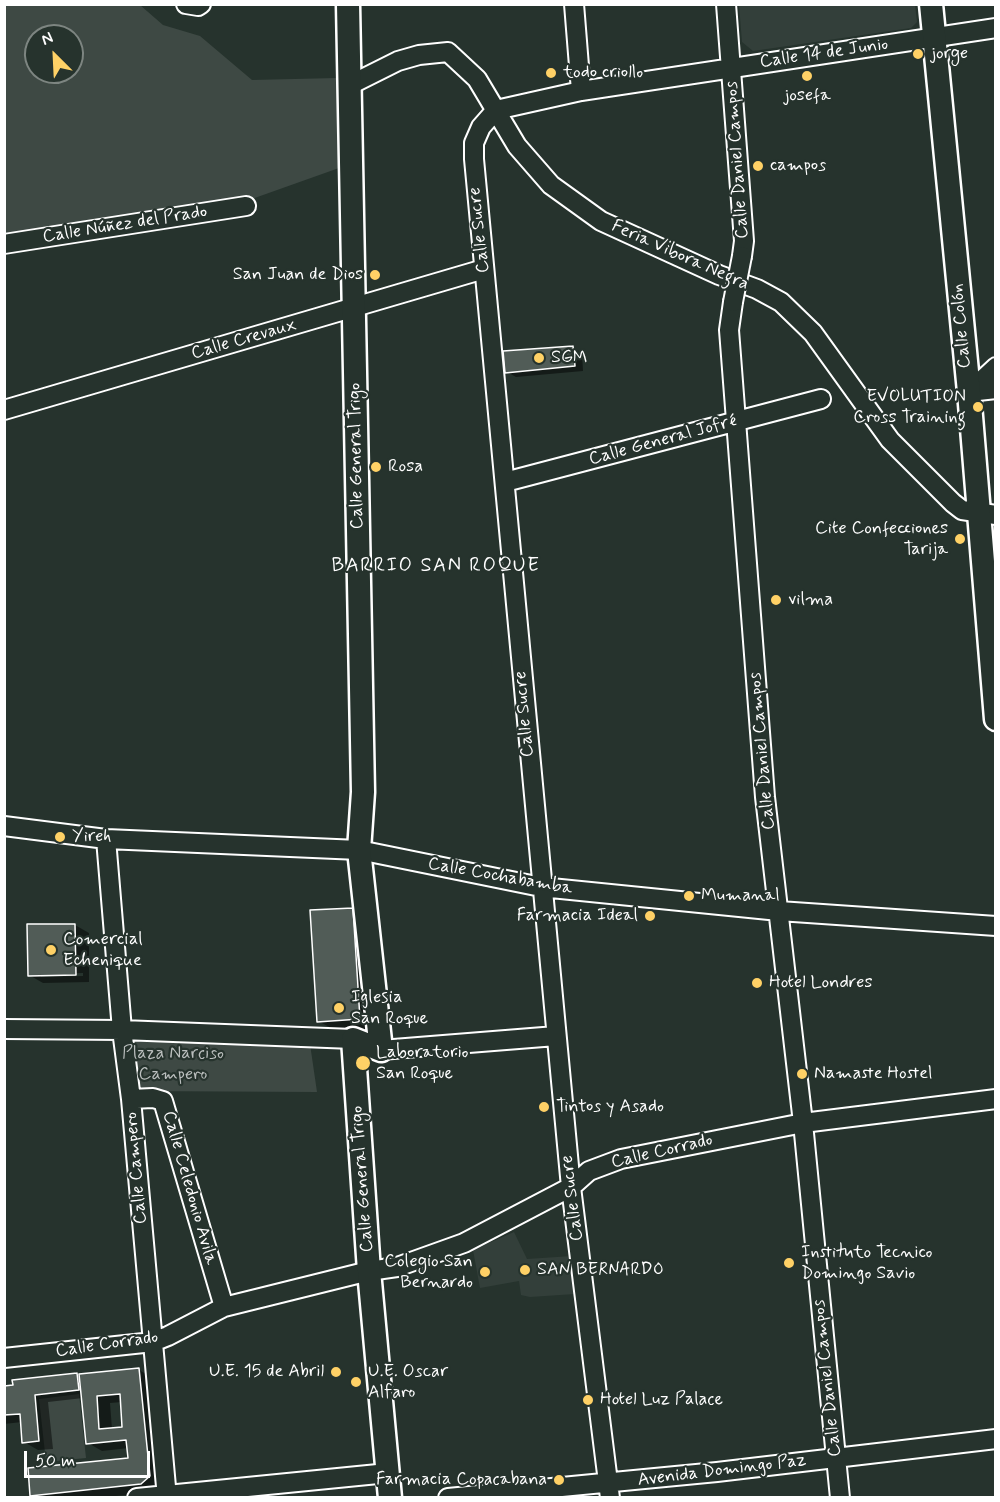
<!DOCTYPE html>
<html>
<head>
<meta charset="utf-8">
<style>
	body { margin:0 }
	#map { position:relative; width:1000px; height:1502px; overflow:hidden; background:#26332d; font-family:Mynerve,sans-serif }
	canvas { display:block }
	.frame { position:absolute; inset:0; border:6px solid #fff; pointer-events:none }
	.north { position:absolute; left:24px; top:24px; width:60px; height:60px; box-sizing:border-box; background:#26332d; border:2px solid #7d8581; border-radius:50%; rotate:336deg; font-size:16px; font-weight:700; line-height:24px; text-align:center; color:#fff }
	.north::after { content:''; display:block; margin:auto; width:21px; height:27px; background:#ffd166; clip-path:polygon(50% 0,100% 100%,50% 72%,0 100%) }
	.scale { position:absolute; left:24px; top:1451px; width:126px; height:27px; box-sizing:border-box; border:3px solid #fff; border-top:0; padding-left:8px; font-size:18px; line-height:21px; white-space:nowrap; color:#fff; -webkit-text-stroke:4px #26332d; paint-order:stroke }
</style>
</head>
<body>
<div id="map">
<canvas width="1000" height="1502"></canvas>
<div class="frame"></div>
<div class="north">N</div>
<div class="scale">50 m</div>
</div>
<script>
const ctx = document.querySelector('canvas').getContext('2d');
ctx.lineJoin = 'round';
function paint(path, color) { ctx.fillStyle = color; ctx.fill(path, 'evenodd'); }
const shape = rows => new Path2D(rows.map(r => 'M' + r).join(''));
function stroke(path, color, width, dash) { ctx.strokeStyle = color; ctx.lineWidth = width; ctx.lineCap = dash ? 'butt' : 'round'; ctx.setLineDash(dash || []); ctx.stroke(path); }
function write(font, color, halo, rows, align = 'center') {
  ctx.font = font + ' Mynerve,sans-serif'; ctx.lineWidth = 4.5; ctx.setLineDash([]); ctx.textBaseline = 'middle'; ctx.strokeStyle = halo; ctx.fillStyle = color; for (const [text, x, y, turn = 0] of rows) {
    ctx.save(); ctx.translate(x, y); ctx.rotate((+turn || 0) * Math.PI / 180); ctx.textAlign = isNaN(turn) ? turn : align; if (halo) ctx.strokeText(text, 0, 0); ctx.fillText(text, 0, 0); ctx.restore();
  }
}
paint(shape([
	[739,5,915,5,917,22,911,28,753,51,742,42],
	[514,1232,527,1259,572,1256,575,1294,530,1297,521,1295,519,1281,480,1288,473,1250]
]), '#333f3a');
paint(shape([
	[5,5,140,5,163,25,200,36,252,80,337,78,339,168,249,200,5,237],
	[36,36,72,36,72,72,36,72],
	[134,1035,310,1044,317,1092,134,1091],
	[79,1394,86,1458,46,1462,39,1399]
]), '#3e4944');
paint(shape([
	[573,348,582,353,583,371,516,377,507,372],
	[352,909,371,920,378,1029,337,1031,318,1021],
	[75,925,89,933,89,982,43,983,29,975],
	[83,973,83,976,41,977,41,974],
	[139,1370,153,1378,163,1484,155,1492,96,1498,37,1498,32,1495,130,1459,129,1448,102,1451,88,1443,83,1398,48,1402,53,1449,38,1450,24,1442,22,1422,4,1424,4,1388,77,1375,81,1378],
	[122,1402,124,1428,112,1429,110,1403]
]), '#0007');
const building = shape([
	[573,346,575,366,505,373,503,351,573,346],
	[353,908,360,1019,317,1022,310,910,353,908],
	[27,924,75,924,76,975,28,976,27,924],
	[139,1368,150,1476,141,1484,30,1496,28,1468,128,1458,126,1440,86,1444,79,1374,139,1368],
	[120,1394,122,1427,99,1429,97,1396,120,1394],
	[77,1373,79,1390,35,1395,39,1441,22,1443,20,1414,4,1415,4,1386,13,1385,12,1380,77,1373]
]);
paint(building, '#515c57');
stroke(building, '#fff', 1.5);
const minor = shape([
	[186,4,198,6,201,4],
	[574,4,581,91],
	[726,4,744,241,742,256],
	[350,85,398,61,419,55,448,52,477,79,517,146,551,185,601,221,719,275,757,289,781,302,813,333,890,440,953,503,962,510,996,515],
	[4,244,246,206],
	[733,302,729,330,765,797,803,1123,840,1498],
	[969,392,996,367],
	[969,392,996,389],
	[4,410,484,269],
	[505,482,821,399],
	[4,826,106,839,359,850,541,887,779,911,996,926],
	[106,839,122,1030,131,1099,167,1498],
	[4,1029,122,1030,353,1039],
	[381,1050,556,1036],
	[131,1099,153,1098,163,1101,224,1307],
	[4,1358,153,1342,168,1336,224,1307,369,1271,397,1267,464,1243,571,1187,589,1171,621,1159,803,1123,996,1099],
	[137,1498,388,1473],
	[448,1498,717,1472,996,1439],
	[610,1498,571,1187,474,159,474,143,481,127,496,110,581,91,996,28]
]);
const major = shape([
	[348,4,363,792,359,850,381,1050,353,1039,369,1271,390,1498],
	[931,4,969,392,996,719]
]);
stroke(minor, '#fff', 22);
stroke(major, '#fff', 27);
stroke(minor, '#26332d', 18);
stroke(major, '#26332d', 22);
const minorBridge = shape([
	[733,302,742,256]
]);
stroke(minorBridge, '#fff', 22, []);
stroke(minorBridge, '#26332d', 18);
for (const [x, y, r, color] of [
	[918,54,6,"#ffd166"],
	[551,73,6,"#ffd166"],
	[807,76,6,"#ffd166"],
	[758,166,6,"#ffd166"],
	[375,275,6,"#ffd166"],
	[539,358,6,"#ffd166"],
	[978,407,6,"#ffd166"],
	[376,467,6,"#ffd166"],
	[960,539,6,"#ffd166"],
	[776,600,6,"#ffd166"],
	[60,837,6,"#ffd166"],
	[689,896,6,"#ffd166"],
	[650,916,6,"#ffd166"],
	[51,950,6,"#ffd166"],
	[757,983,6,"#ffd166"],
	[339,1008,6,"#ffd166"],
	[363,1063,8,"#ffd166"],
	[802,1074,6,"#ffd166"],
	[544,1107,6,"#ffd166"],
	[789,1263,6,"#ffd166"],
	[525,1270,6,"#ffd166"],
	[485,1272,6,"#ffd166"],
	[336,1372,6,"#ffd166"],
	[356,1382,6,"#ffd166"],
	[588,1400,6,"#ffd166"],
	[559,1480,6,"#ffd166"]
]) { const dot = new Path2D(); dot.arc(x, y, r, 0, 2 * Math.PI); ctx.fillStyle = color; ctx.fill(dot); stroke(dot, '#26332d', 2); }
write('18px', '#fff', '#26332d', [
	["Calle 14 de Junio",824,54,-8],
	["Calle Daniel Campos",738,160,-94],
	["Calle Núñez del Prado",125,225,-9],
	["Calle Sucre",480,230,-96],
	["Feria Vibora Negra",680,256,24],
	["Calle Colón",962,326,-95],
	["Calle Crevaux",244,340,-16],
	["Calle General Jofré",663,441,-15],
	["Calle General Trigo",357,456,-91],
	["Calle Sucre",525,714,-95],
	["Calle Daniel Campos",763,751,-95],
	["Calle Cochabamba",500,877,10],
	["Calle Corrado",662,1152,-13],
	["Calle Campero",137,1168,-95],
	["Calle General Trigo",363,1179,-94],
	["Calle Celedonio Avila",189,1188,74],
	["Calle Sucre",573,1198,-97],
	["Calle Corrado",107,1345,-8],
	["Calle Daniel Campos",828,1378,-96],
	["Avenida Domingo Paz",722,1471,-7]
]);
write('18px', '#fff', '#26332d', [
	["jorge",930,54],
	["todo criollo",563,73],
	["josefa",807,96,"center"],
	["campos",770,166],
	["San Juan de Dios",363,275,"right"],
	["SGM",551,358],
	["EVOLUTION",966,397,"right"],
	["Cross Training",966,418,"right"],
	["Rosa",388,467],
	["Cite Confecciones",948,529,"right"],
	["Tarija",948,550,"right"],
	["vilma",788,600],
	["Yireh",72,837],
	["Mumanal",701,896],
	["Farmacia Ideal",638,916,"right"],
	["Comercial",63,940],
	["Echenique",63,961],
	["Hotel Londres",769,983],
	["Iglesia",351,998],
	["San Roque",351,1019],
	["Laboratorio",376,1053],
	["San Roque",376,1074],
	["Namaste Hostel",814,1074],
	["Tintos y Asado",556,1107],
	["Instituto Tecnico",801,1253],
	["Domingo Savio",801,1274],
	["Colegio San",473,1262,"right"],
	["Bernardo",473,1283,"right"],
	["SAN BERNARDO",537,1270],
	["U.E. 15 de Abril",324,1372,"right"],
	["U.E. Oscar",368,1372],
	["Alfaro",368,1393],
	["Hotel Luz Palace",600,1400],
	["Farmacia Copacabana",547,1480,"right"]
], 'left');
write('18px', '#bbbfbe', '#26332d', [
	["Plaza Narciso",173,1054],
	["Campero",173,1075]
]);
ctx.letterSpacing = '1.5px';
write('20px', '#fff', '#26332d', [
	["BARRIO SAN ROQUE",436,567]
]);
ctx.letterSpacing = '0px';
</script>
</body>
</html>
